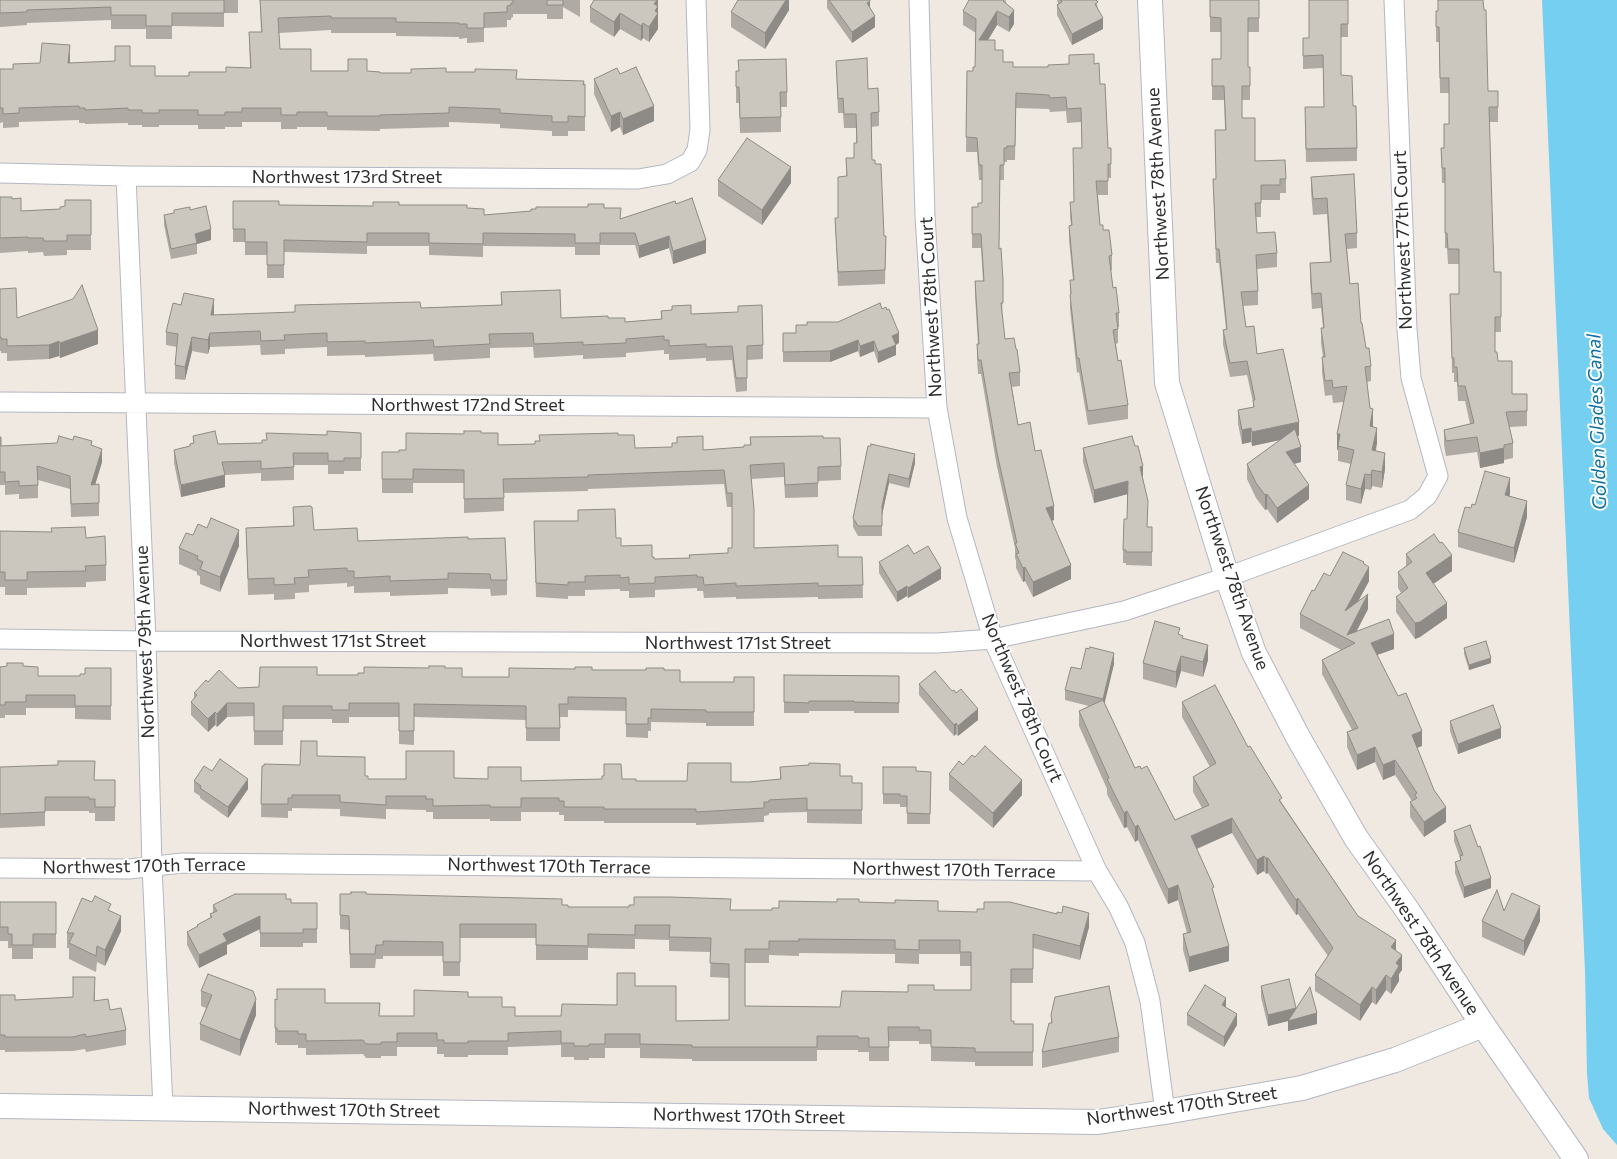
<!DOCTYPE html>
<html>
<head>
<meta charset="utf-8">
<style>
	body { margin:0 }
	canvas { display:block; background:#efe9e1 }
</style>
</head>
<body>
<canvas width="1617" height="1159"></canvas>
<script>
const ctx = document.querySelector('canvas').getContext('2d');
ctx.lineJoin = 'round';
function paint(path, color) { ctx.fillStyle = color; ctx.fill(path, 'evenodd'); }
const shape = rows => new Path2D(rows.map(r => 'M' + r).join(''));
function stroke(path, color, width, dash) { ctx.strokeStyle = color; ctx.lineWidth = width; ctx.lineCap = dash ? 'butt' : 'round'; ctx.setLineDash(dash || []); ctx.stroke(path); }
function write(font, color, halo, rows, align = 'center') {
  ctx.font = font + ' Commissioner,sans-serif'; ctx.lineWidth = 4; ctx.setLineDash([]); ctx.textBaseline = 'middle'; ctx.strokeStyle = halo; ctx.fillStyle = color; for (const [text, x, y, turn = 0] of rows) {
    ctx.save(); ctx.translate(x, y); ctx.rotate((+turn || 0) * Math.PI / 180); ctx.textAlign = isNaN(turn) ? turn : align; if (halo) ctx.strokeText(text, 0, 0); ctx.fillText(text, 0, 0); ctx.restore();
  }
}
paint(shape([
	[1542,0,1617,0,1617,1145,1603,1129,1589,1098,1587,1073,1585,971]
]), '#75cff0');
const minor = shape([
	[919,0,925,216,937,408,957,518,993,639,1097,871,1118,906,1135,943,1150,1001,1165,1112],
	[0,173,126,176,638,179,667,174,690,162,697,150,700,130,696,0],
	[126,176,146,641,152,866,163,1108],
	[0,402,937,408],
	[0,639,146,641,937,643,993,639,1124,611,1227,577,1410,510,1427,496,1438,476,1411,378,1407,329,1394,0],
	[0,868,129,869,182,863,1097,871]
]);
const tertiary = shape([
	[1150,0,1167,383,1227,577,1254,653,1299,739,1356,838,1408,911,1483,1025,1576,1159],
	[0,1106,1098,1122,1165,1112,1302,1088,1395,1060,1483,1025]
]);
stroke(minor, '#b4b7c1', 21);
stroke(tertiary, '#b4b7c1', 26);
stroke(minor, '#fff', 19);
stroke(tertiary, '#fff', 24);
paint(shape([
	[0,0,238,0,238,13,224,13,224,27,172,26,172,39,146,39,146,29,111,29,111,20,27,23,27,25,0,27],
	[260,0,580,0,580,17,563,7,563,19,547,19,547,14,513,14,513,17,511,18,511,20,507,20,507,27,484,28,484,42,467,43,467,38,459,39,459,37,396,36,396,33,331,33,331,30,279,33,280,49,311,71,367,71,380,73,411,73,446,72,517,79,583,85,585,84,585,131,568,131,568,136,552,136,552,131,500,128,500,124,449,122,449,127,380,129,380,131,327,130,327,127,297,127,297,129,281,129,281,122,242,122,242,127,225,127,225,129,198,129,198,125,159,125,159,127,142,127,142,125,128,125,128,123,85,124,85,123,79,123,79,120,19,122,19,127,3,128,3,122,0,123,0,69,13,69,40,63,70,60,70,63,130,66,155,76,189,76,226,72,250,68,249,32,261,32],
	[658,0,658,29,649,42,643,38,641,41,620,29,614,37,590,22,590,7],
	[789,0,789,10,765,49,731,27,731,12],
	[827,0,870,0,870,9,875,27,852,43,827,8],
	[1006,0,1006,3,1014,24,1009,32,997,25,988,40,1003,62,1013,67,1048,67,1094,64,1100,84,1108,148,1111,148,1111,178,1108,178,1108,195,1098,195,1100,225,1103,230,1112,255,1112,270,1111,270,1113,288,1119,313,1119,327,1118,327,1118,343,1116,344,1118,361,1128,405,1128,419,1088,425,1079,372,1077,373,1070,309,1070,280,1073,280,1069,240,1069,226,1071,226,1070,216,1070,202,1074,202,1082,148,1081,122,1067,123,1066,111,1050,112,1049,109,1016,108,1015,160,1007,160,1007,162,1004,162,1004,180,1000,180,999,249,1003,280,1002,317,1005,339,1016,349,1020,372,1020,386,1012,387,1018,425,1035,451,1054,520,1052,521,1071,579,1033,597,1025,581,1023,582,1016,568,1016,561,1015,558,1015,548,997,467,981,374,978,374,977,358,977,344,978,344,975,295,975,281,983,281,981,248,972,248,972,207,978,207,982,203,982,180,979,180,977,152,966,152,967,71,973,71,975,67,976,33,963,25,963,11],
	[1057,0,1096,0,1098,9,1103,29,1072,45,1057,15,1057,5,1058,4],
	[1210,0,1259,0,1259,32,1248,32,1248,67,1250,67,1250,100,1242,100,1242,118,1255,161,1286,179,1286,193,1280,193,1280,200,1261,200,1261,217,1256,217,1257,233,1277,253,1277,267,1257,269,1258,291,1258,305,1243,306,1246,327,1257,354,1299,436,1298,436,1301,462,1294,464,1309,499,1277,523,1267,509,1265,510,1256,498,1247,479,1247,464,1280,440,1252,446,1251,442,1242,444,1238,424,1238,410,1253,407,1253,402,1247,375,1230,377,1223,344,1223,330,1226,329,1219,263,1216,263,1213,179,1216,179,1225,130,1224,100,1212,100,1212,59,1221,59,1221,32,1210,32],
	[1348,0,1348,37,1341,37,1341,75,1353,106,1357,148,1357,161,1306,162,1305,120,1324,107,1323,68,1303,69,1303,38,1309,38],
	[1484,10,1488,91,1498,91,1498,122,1489,122,1494,272,1501,272,1501,332,1495,332,1495,352,1498,361,1512,394,1527,394,1527,426,1509,427,1513,443,1513,458,1504,460,1504,463,1480,468,1477,452,1446,456,1444,445,1444,430,1470,424,1465,401,1458,401,1457,382,1454,382,1454,373,1452,373,1450,294,1459,294,1459,264,1448,264,1447,248,1445,248,1445,183,1442,183,1441,148,1444,148,1449,124,1449,93,1440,93,1439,42,1436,42,1436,11],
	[836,61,868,89,879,112,879,126,871,127,872,160,875,164,884,236,886,236,885,284,838,286,835,218,838,218,846,176,846,158,854,158,856,143,856,128,844,128,843,113,838,113],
	[736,71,787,92,787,107,781,107,781,132,740,133,739,103,736,103],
	[620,74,654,121,623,135,620,127,611,132,594,94,594,79],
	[1311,177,1357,233,1357,248,1347,249,1350,284,1361,323,1366,348,1371,366,1371,381,1367,382,1370,408,1373,424,1373,427,1377,443,1376,451,1385,469,1382,488,1372,486,1371,490,1365,489,1361,504,1346,500,1346,485,1351,464,1338,461,1338,450,1337,450,1344,402,1333,403,1332,395,1325,396,1322,372,1322,357,1323,357,1321,343,1321,328,1323,328,1321,308,1312,309,1310,279,1310,263,1330,262,1327,214,1313,215,1311,192],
	[718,180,791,183,762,225,718,196],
	[0,197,12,199,21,211,60,209,65,206,91,200,91,250,67,250,67,255,44,256,43,252,28,253,28,251,0,253],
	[233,201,279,205,373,206,399,205,467,208,484,215,604,208,621,219,675,201,706,253,673,264,669,248,639,258,635,245,600,245,600,255,575,255,575,247,483,246,483,257,429,255,429,246,367,246,367,254,284,252,284,278,267,278,267,255,245,255,245,242,233,242],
	[164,215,211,240,197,244,197,254,171,259,164,225],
	[0,289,17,318,98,344,60,358,59,356,49,359,7,361,7,353,1,353,1,351,0,351],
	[501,292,561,318,608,318,625,322,661,319,661,311,691,314,763,345,763,359,747,360,747,391,736,392,732,360,706,361,706,358,669,360,669,354,664,354,664,350,626,353,626,357,583,359,583,355,534,358,533,347,490,348,490,358,434,361,433,354,365,357,365,355,327,356,327,347,285,349,285,354,261,355,260,345,210,347,208,354,192,351,185,380,175,379,175,365,177,347,166,345,166,332,214,313,214,315,262,314,501,305],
	[807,325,899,343,896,345,896,355,878,363,874,351,860,357,858,351,830,362,783,362,783,333,796,333],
	[361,433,361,471,344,471,344,474,328,474,328,465,294,465,294,480,261,481,261,473,225,475,225,487,181,497,174,463,174,450,190,446,190,444,193,443,193,436,218,444,262,443,327,435],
	[481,433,498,445,535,444,618,435,635,448,703,450,744,447,750,445,750,437,823,438,841,466,841,480,818,481,818,497,785,498,784,477,751,479,754,548,838,557,862,557,863,598,818,599,818,597,736,599,736,597,704,598,703,591,697,591,697,588,655,590,655,597,629,598,629,591,620,591,620,589,585,590,585,596,568,596,568,599,536,597,534,521,616,538,621,546,652,557,654,559,689,558,728,553,732,548,732,507,727,507,724,484,588,489,588,491,504,493,504,511,464,513,464,483,413,483,413,493,382,493,382,452,399,452,464,434],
	[0,437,1,446,92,446,102,462,95,485,99,484,99,516,71,517,70,489,38,480,38,498,19,499,19,494,5,495,5,485,0,485],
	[868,446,915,463,909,488,889,483,882,515,882,536,858,536,853,527,853,518],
	[1135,446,1143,479,1148,514,1147,527,1152,527,1152,566,1126,565,1126,563,1123,563,1123,550,1127,519,1127,494,1094,503,1083,462,1083,448],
	[1510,494,1509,496,1527,517,1514,563,1458,547,1458,532,1471,508,1475,505],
	[293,507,314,530,358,541,468,539,507,580,507,595,491,596,490,589,448,588,448,594,390,596,390,592,354,593,354,586,347,587,347,583,309,585,309,592,295,593,295,599,274,600,274,594,248,595,246,528,293,526],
	[0,531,86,538,106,565,106,581,86,582,86,587,27,588,27,595,5,595,5,587,0,587],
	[193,535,239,546,220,592,200,584,200,576,197,575,197,572,179,564,179,548],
	[914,554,941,579,908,598,907,596,897,602,879,573,879,562],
	[1406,554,1452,571,1433,584,1447,618,1420,637,1415,639,1396,612,1396,597,1401,593,1398,588,1398,572,1406,567],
	[1364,564,1369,581,1358,602,1368,609,1357,631,1394,649,1377,655,1422,746,1417,747,1446,822,1424,837,1410,817,1410,802,1412,801,1395,775,1383,780,1375,762,1357,770,1347,747,1347,732,1352,730,1322,674,1322,660,1341,650,1300,628,1300,614,1314,591],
	[1180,635,1208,660,1203,677,1181,671,1176,688,1143,679,1143,663],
	[1464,648,1491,663,1469,670,1464,654],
	[1114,664,1104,703,1135,768,1175,820,1202,808,1193,792,1193,777,1210,767,1182,717,1182,702,1248,747,1282,803,1358,916,1396,951,1402,970,1399,974,1399,981,1391,994,1386,990,1376,1005,1372,1002,1360,1021,1315,991,1315,975,1328,956,1298,914,1296,915,1268,873,1266,874,1264,871,1257,875,1232,833,1197,849,1214,896,1229,961,1189,972,1183,950,1183,934,1187,933,1178,900,1168,904,1138,840,1135,842,1127,827,1124,828,1107,794,1107,789,1079,726,1079,711,1089,706,1065,700,1065,690,1081,669],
	[23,666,38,676,80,676,111,668,111,720,75,719,75,708,26,708,26,715,5,715,5,718,0,718,0,667],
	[445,668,462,677,509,677,592,670,664,670,680,682,734,682,754,677,754,726,706,726,706,723,651,722,651,731,648,731,648,738,626,737,626,711,568,710,568,717,560,717,560,741,526,741,526,720,414,717,414,745,399,744,399,717,349,717,349,723,332,723,332,719,283,719,283,745,254,745,254,716,227,717,217,727,215,725,208,732,191,715,191,702,194,698,194,693,208,682,238,688,259,687,317,675,358,675],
	[784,675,899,676,899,713,854,713,854,711,809,711,809,713,784,713],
	[919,684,952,691,978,720,958,736,956,734,954,736,919,695],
	[1450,721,1501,738,1458,754,1450,731],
	[317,756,365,776,368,779,406,779,454,778,521,781,622,779,636,781,749,782,780,779,780,767,840,776,852,783,862,783,862,824,807,823,807,812,769,813,769,815,764,816,764,822,696,825,696,823,604,823,604,821,564,821,564,815,559,815,559,812,521,812,521,821,490,821,490,819,433,819,433,812,426,812,426,810,386,809,386,819,340,816,340,809,292,808,292,811,288,811,288,818,261,817,262,766,300,765],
	[975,757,1022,795,993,828,949,790,949,774],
	[0,767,95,780,115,780,115,821,95,821,95,813,89,813,89,811,45,811,45,826,0,828],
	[883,767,916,771,931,772,930,824,907,824,907,807,900,807,900,804,883,804],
	[212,771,248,789,228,818,200,798,200,796,194,792,194,781],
	[1454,831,1491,888,1464,898,1455,873,1455,862,1460,861,1460,858,1454,841],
	[340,894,366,894,562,905,568,907,731,910,772,910,779,908,859,902,938,911,1089,927,1080,960,1033,948,1033,983,1011,983,1011,1021,1014,1024,1033,1024,1033,1066,975,1066,975,1062,931,1061,931,1044,919,1044,919,1041,889,1041,889,1061,869,1061,869,1052,858,1052,858,1050,817,1050,817,1061,692,1061,692,1059,640,1058,640,1048,605,1048,605,1058,589,1058,589,1060,574,1060,574,1057,561,1057,561,1045,508,1047,508,1055,468,1055,468,1057,444,1057,444,1054,437,1054,437,1047,397,1047,397,1056,381,1056,381,1058,366,1058,363,1054,306,1055,306,1048,298,1048,298,1045,277,1045,277,1043,275,1043,275,999,325,1003,380,1016,414,1016,468,997,502,1007,515,1016,561,1016,617,1005,635,986,676,1021,729,1020,729,978,710,977,711,952,669,951,669,940,635,939,635,949,588,948,588,960,536,960,536,938,460,938,460,976,443,976,443,956,383,956,383,959,376,959,375,968,350,968,349,930,340,929],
	[799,953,895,954,895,963,919,964,919,954,960,954,960,966,971,966,971,990,934,990,908,992,840,1007,745,1006,745,963,769,963,769,955,799,956],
	[286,899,291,903,317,903,317,943,303,943,303,947,260,947,260,929,227,945,227,954,199,968,187,945,187,932,197,927,197,925,210,918,210,914,213,913,213,905],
	[0,902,56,902,56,948,33,948,33,959,12,959,12,948,8,948,8,941,0,941],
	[111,911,121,931,105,966,97,962,96,972,69,959,69,948,67,948,67,933],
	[1504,911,1540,921,1524,956,1482,937,1482,921],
	[1261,986,1296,1008,1317,1024,1288,1031,1288,1021,1268,1026,1261,997],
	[201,991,256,1015,240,1056,200,1040,200,1024,206,1008,201,1006],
	[95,992,95,1001,110,1010,126,1030,126,1045,86,1052,85,1049,73,1051,5,1052,5,1050,0,1050,0,995,15,1000,73,997],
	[1187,1014,1237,1025,1224,1047,1187,1025],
	[1051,1015,1119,1037,1119,1052,1042,1068,1042,1052,1051,1023]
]), '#afaba4');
paint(shape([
	[657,0,658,0,658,29,649,42,649,27,654,4],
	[786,0,789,0,789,10,765,49,765,33],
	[870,1,870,11,867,3],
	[1014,10,1014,24,1009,32,1009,17],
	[997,11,997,25,979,55,979,40],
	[620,13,620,29,614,37,614,22],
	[875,16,875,27,852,43,852,32],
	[1103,18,1103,29,1072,45,1072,34],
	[643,23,643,38,641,41,641,26],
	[70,45,70,60,68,77,68,63],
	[654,106,654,121,623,135,623,119],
	[620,112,620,127,611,132,611,116],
	[791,167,791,183,762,225,762,210],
	[211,229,211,240,197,244,195,234],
	[669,236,669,248,639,258,639,246],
	[706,240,706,253,673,264,673,251],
	[214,299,214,313,211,329,211,315],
	[98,330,98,344,60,358,60,343],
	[210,333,210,347,208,354,208,340],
	[899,333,899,343,892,346,892,336],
	[192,337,192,351,185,380,185,367],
	[858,340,858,351,830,362,830,351],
	[59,341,59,356,49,359,49,345],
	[874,341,874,351,860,357,860,346],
	[896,345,896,355,878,363,878,352],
	[1373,409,1373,424,1370,442,1370,426],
	[1299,422,1299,436,1252,446,1252,432],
	[1251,428,1251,442,1242,444,1242,430],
	[1377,428,1377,443,1372,466,1372,450],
	[1337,434,1340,434,1338,450,1337,450],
	[1301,447,1301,462,1286,466,1286,452],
	[1504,448,1504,463,1480,468,1480,453],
	[102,449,102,462,91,498,91,485],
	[1385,453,1385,469,1382,488,1382,472],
	[915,454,915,463,909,488,909,479],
	[1143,466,1143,480,1140,467],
	[1372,470,1372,486,1371,490,1371,475],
	[889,474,889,483,882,515,882,506],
	[1365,474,1365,489,1361,504,1361,489],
	[225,475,225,487,181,497,181,485],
	[1510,478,1510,494,1505,511,1505,495],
	[1128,481,1128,494,1094,503,1094,490],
	[1309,485,1309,499,1277,523,1277,508],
	[1267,494,1267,509,1265,510,1265,495],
	[1527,501,1527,517,1514,563,1514,548],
	[1054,506,1054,520,1046,522,1046,508],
	[239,530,239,546,220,592,220,577],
	[1452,555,1452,571,1426,589,1426,573],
	[1364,562,1364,576,1369,567,1369,581,1345,625,1345,611],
	[1071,565,1071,579,1033,597,1033,582],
	[1025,567,1025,581,1023,582,1023,568],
	[941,568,941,579,908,598,908,588],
	[907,586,907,596,897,602,897,592],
	[1368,594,1368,609,1351,641,1347,635],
	[1447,603,1447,618,1420,637,1415,639,1415,623],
	[1394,634,1394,649,1371,657,1371,643],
	[1208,645,1208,660,1203,677,1203,662],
	[1114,653,1114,664,1103,710,1103,699],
	[1181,656,1181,671,1176,688,1176,672],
	[1491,658,1491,663,1469,670,1469,665],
	[227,703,227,717,217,727,217,714],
	[978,709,978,720,958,736,958,726],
	[215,712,215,725,208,732,208,719],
	[956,723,956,734,954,736,954,725],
	[1501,728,1501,738,1458,754,1458,744],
	[1422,731,1422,746,1412,750,1412,735],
	[1375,747,1375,762,1357,770,1357,755],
	[1395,760,1395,775,1383,780,1383,765],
	[248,779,248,789,228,818,228,807],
	[1022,780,1022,795,993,828,993,813],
	[1446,807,1446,822,1424,837,1424,822],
	[1127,811,1127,827,1124,828,1124,813],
	[1232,818,1232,833,1191,851,1191,836],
	[1138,825,1138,840,1135,842,1135,827],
	[1264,856,1264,871,1257,875,1257,860],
	[1266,858,1268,858,1268,873,1266,874],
	[1491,878,1491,888,1464,898,1464,887],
	[1178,885,1178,900,1168,904,1168,889],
	[1298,898,1298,914,1296,915,1296,900],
	[1540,906,1540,921,1524,956,1524,941],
	[1089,913,1089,927,1080,960,1080,946],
	[121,916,121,931,105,966,105,950],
	[260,916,260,929,227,945,227,954,199,968,199,955,223,934],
	[1396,940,1396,955,1391,947],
	[1229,946,1229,961,1189,972,1189,957],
	[1402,955,1402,970,1399,974,1399,981,1391,994,1391,979,1396,963],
	[1386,975,1386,990,1376,1005,1376,990],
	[1372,987,1372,1002,1360,1021,1360,1005],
	[1226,998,1226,1008,1222,1005],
	[256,999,256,1015,240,1056,240,1040],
	[1296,1008,1317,1013,1317,1024,1288,1031,1288,1021,1268,1026,1268,1015],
	[1237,1014,1237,1025,1224,1047,1224,1037]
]), '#8e8b86');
const building = shape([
	[0,0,224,0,224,13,172,13,172,26,146,26,146,15,111,15,111,7,27,10,27,12,0,13,0,0],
	[260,0,513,0,513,3,511,3,511,5,507,6,507,12,484,13,484,28,467,28,467,24,459,24,459,23,396,22,396,18,331,18,331,16,278,18,280,49,311,49,311,71,348,71,348,59,367,59,367,71,380,72,380,73,411,73,411,69,446,68,446,72,475,72,475,69,517,70,516,79,584,81,583,85,585,84,585,117,568,116,568,122,552,122,552,116,500,113,500,109,449,107,449,113,380,115,380,116,327,116,327,112,297,112,297,115,281,115,281,108,242,108,242,112,225,112,225,115,198,115,198,110,159,110,159,113,142,113,142,110,128,110,128,108,85,110,85,108,79,108,79,106,19,108,19,113,3,114,3,108,0,108,0,69,13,69,13,64,40,63,42,43,70,45,68,63,115,61,115,46,130,46,130,66,155,66,155,76,189,76,189,72,226,72,226,67,251,68,249,32,262,32,260,0],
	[547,0,563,0,563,5,547,5,547,0],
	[594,0,657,0,654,4,658,6,655,11,658,13,649,27,643,23,641,26,620,13,614,22,590,7,594,0],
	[738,0,786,0,765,33,731,12,738,0],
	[829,0,870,0,870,1,867,3,875,16,852,32,829,0],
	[969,0,1004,0,1003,1,1014,10,1009,17,997,11,979,40,995,40,995,50,1003,50,1003,62,1013,62,1013,67,1048,67,1048,65,1069,64,1069,55,1094,54,1094,64,1099,63,1100,84,1105,84,1108,148,1111,148,1111,164,1108,164,1108,181,1096,181,1100,225,1103,225,1103,230,1109,230,1112,255,1109,256,1113,288,1116,287,1119,313,1116,313,1118,329,1113,330,1118,361,1121,360,1128,405,1088,411,1079,358,1077,358,1070,295,1071,294,1070,280,1074,280,1069,226,1072,225,1070,202,1074,202,1073,148,1082,148,1081,108,1067,109,1066,97,1050,98,1049,95,1016,93,1015,146,1007,146,1007,148,1004,148,1004,165,1000,165,999,249,1001,248,1003,280,1003,303,1001,303,1005,339,1014,338,1016,349,1017,349,1020,372,1009,373,1018,425,1030,422,1035,451,1041,450,1054,506,1046,508,1071,565,1033,582,1025,567,1023,568,1016,554,1019,553,1015,543,1017,543,997,453,981,360,978,360,977,344,979,344,975,281,984,281,981,234,972,234,972,207,978,207,978,203,982,203,982,165,979,165,977,138,966,137,967,71,973,71,973,67,975,67,976,19,963,11,969,0],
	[1061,0,1096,0,1098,2,1095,4,1103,18,1072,34,1057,5,1062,2,1061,0],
	[1210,0,1259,0,1259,18,1248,18,1248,67,1250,67,1250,86,1242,86,1242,118,1255,118,1255,161,1285,160,1286,179,1280,179,1280,185,1261,185,1261,203,1255,203,1257,233,1275,232,1277,253,1256,255,1258,291,1241,292,1246,327,1254,326,1257,354,1283,349,1299,422,1252,432,1251,428,1242,430,1238,410,1254,407,1253,400,1255,400,1247,361,1230,363,1223,330,1227,329,1219,249,1216,249,1213,179,1216,179,1215,130,1226,130,1224,86,1212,86,1212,59,1221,59,1221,18,1210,17,1210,0],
	[1309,0,1348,0,1348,24,1341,24,1341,75,1352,76,1353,106,1356,106,1357,148,1306,149,1305,107,1324,107,1323,55,1303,56,1303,38,1309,38,1309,0],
	[1438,0,1483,0,1484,10,1486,10,1488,91,1498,91,1498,107,1489,107,1494,272,1501,272,1501,317,1495,317,1495,352,1497,352,1498,361,1512,361,1512,394,1527,394,1527,411,1506,412,1513,443,1504,445,1504,448,1480,453,1477,437,1446,441,1444,430,1474,423,1465,386,1458,386,1457,367,1454,367,1454,358,1452,358,1450,294,1459,294,1459,249,1448,249,1447,233,1445,233,1445,168,1442,168,1441,148,1444,148,1444,124,1449,124,1449,78,1440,78,1439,27,1436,27,1436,11,1438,11,1438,0],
	[867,58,868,89,878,88,879,112,871,113,872,160,875,160,875,164,881,164,884,236,886,236,885,270,838,272,835,218,838,218,838,177,847,176,846,158,854,158,854,143,857,143,856,114,844,114,843,98,838,99,836,61,867,58],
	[786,59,787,92,780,92,781,117,740,118,739,87,736,87,736,71,739,71,738,60,786,59],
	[636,67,654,106,623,119,620,112,611,116,594,79,617,68,620,74,636,67],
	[747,138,791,167,762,210,718,180,747,138],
	[1354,174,1357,233,1345,234,1350,284,1358,283,1361,323,1362,323,1366,348,1369,348,1371,366,1365,367,1370,408,1373,409,1370,426,1377,428,1372,450,1385,453,1382,472,1372,470,1371,475,1365,474,1361,489,1346,485,1354,450,1338,446,1340,434,1337,434,1347,386,1333,388,1332,380,1325,381,1322,357,1325,357,1321,328,1324,328,1321,293,1312,294,1310,263,1331,262,1327,198,1313,199,1311,177,1354,174],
	[0,197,12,197,12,199,21,198,21,211,60,209,60,207,65,206,65,200,91,200,91,235,67,235,67,241,44,241,43,238,28,238,28,237,0,238,0,197],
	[692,198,706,240,673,251,669,236,639,246,635,233,600,233,600,243,575,243,575,234,483,233,483,244,429,243,429,233,367,233,367,242,284,240,284,265,267,265,267,242,245,242,245,229,233,229,233,201,279,201,279,205,373,206,373,202,399,202,399,205,467,205,467,208,484,209,484,215,531,211,531,209,536,209,536,207,588,207,588,204,604,204,604,208,621,208,620,219,675,201,676,204,692,198],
	[206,206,211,229,195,234,197,243,171,249,164,215,174,213,174,210,190,207,190,210,206,206],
	[82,285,98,330,60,343,59,341,49,345,7,346,7,339,1,339,1,337,0,337,0,289,16,288,17,318,73,299,82,285],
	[560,290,561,318,608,316,608,318,625,318,625,322,662,319,661,311,672,310,672,306,691,305,691,314,738,312,738,306,762,305,763,345,747,346,747,378,736,378,732,346,706,347,706,344,669,346,669,340,664,340,664,336,626,339,626,343,583,345,583,342,534,344,533,333,489,334,490,344,434,347,433,340,365,343,365,341,327,342,327,333,284,335,285,340,261,341,260,331,210,333,208,340,192,337,185,367,175,365,178,334,166,332,173,303,181,305,184,293,214,299,211,315,295,312,295,305,420,302,421,308,502,305,501,292,560,290],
	[880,303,882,309,886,307,887,310,889,309,899,333,892,336,896,345,878,352,874,341,860,346,858,340,830,351,783,352,783,333,796,333,796,325,807,325,807,322,838,322,880,303],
	[1295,429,1301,447,1286,452,1309,485,1277,508,1267,494,1265,495,1256,483,1247,464,1295,429],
	[215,431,218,444,262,443,262,440,267,440,266,433,327,435,327,431,361,433,361,458,344,458,344,461,328,461,328,453,293,453,294,467,261,469,261,461,222,462,225,475,181,485,174,450,190,446,190,444,194,443,193,436,215,431],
	[464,431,481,431,481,433,498,433,498,445,535,444,535,441,540,441,539,435,618,433,618,435,634,435,635,448,672,447,672,443,677,443,677,437,703,436,703,450,744,447,744,445,751,445,750,437,823,436,823,438,840,438,841,466,818,467,818,483,785,485,784,463,750,465,754,509,754,548,838,545,838,557,862,557,863,585,818,586,818,583,736,586,736,583,704,585,703,577,697,577,697,575,655,577,655,583,629,584,629,577,620,578,620,575,585,576,585,582,568,582,568,585,536,583,534,521,578,521,578,510,615,509,616,538,621,538,621,546,652,545,652,557,654,557,654,559,690,558,689,555,728,553,728,548,732,548,732,493,727,493,724,470,588,475,588,477,503,479,504,498,464,499,464,470,413,469,413,479,382,479,382,452,399,452,399,450,406,450,406,433,464,434,464,431],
	[59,436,73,440,74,436,92,441,91,445,102,449,91,485,99,484,99,503,71,504,70,476,37,466,38,485,19,486,19,481,5,482,5,472,0,472,0,437,1,437,1,446,57,443,59,436],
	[1132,436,1135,446,1138,446,1143,466,1140,467,1148,501,1147,527,1152,527,1152,552,1126,552,1126,550,1123,550,1124,519,1127,519,1128,481,1094,490,1083,448,1132,436],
	[871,444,915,454,909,479,889,474,882,506,882,526,858,526,853,518,868,446,871,446,871,444],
	[1485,471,1510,478,1505,495,1527,501,1514,548,1458,532,1465,507,1471,508,1472,504,1475,505,1485,471],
	[310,506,312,507,314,530,357,528,358,541,468,537,468,539,505,538,507,580,491,580,490,574,448,573,448,579,390,581,390,576,354,578,354,571,347,571,347,568,308,570,309,577,294,578,295,584,274,585,274,578,248,579,246,528,294,526,293,507,310,506],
	[211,518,239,530,220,577,200,569,203,562,197,559,198,556,179,548,186,533,193,535,198,524,207,528,211,518],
	[85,527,86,538,105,536,106,565,85,566,86,571,27,572,27,580,5,580,5,572,0,572,0,531,52,532,51,528,85,527],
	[1434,534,1440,543,1442,542,1452,555,1426,573,1447,603,1420,622,1415,623,1396,597,1408,588,1398,572,1412,562,1406,554,1434,534],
	[908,545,914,554,928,546,941,568,908,588,907,586,897,592,879,562,908,545],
	[1343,552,1364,562,1363,563,1369,567,1345,611,1368,594,1347,635,1389,619,1394,634,1371,643,1398,696,1406,693,1422,731,1412,735,1434,790,1446,807,1424,822,1410,802,1417,798,1415,795,1417,793,1395,760,1383,765,1375,747,1357,755,1347,732,1358,728,1322,660,1355,643,1300,614,1312,590,1314,591,1324,573,1330,576,1343,552],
	[1155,621,1180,628,1178,634,1183,636,1182,638,1208,645,1203,662,1181,656,1176,672,1143,663,1155,621],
	[1486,641,1491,658,1469,665,1464,648,1486,641],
	[1090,647,1114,653,1103,699,1065,690,1071,667,1081,669,1086,648,1089,649,1090,647],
	[7,663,23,663,23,666,38,667,38,676,80,676,80,674,85,674,85,668,111,668,111,706,75,706,75,695,26,695,26,702,5,702,5,705,0,705,0,667,7,666,7,663],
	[429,666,445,666,445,668,462,668,462,677,509,677,509,668,575,669,575,667,592,667,592,670,646,670,646,668,664,668,664,670,680,670,680,682,734,682,734,677,754,677,754,712,706,712,706,710,651,709,651,718,648,718,648,724,626,724,626,698,568,697,568,704,559,704,560,728,526,728,526,706,414,704,414,731,399,731,399,703,349,703,349,710,332,710,332,706,283,706,283,731,254,731,254,703,227,703,217,714,215,712,208,719,191,702,197,695,194,693,206,680,208,682,219,670,238,688,259,687,260,667,317,667,317,675,358,675,358,673,364,673,364,667,429,668,429,666],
	[935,671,952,691,954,690,956,693,961,689,978,709,958,726,956,723,954,725,919,684,935,671],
	[784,675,899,676,899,703,854,702,854,701,809,701,809,703,784,702,784,675],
	[1215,685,1248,747,1250,746,1282,798,1279,800,1358,916,1396,940,1391,947,1402,955,1396,963,1399,966,1391,979,1386,975,1376,990,1372,987,1360,1005,1315,975,1333,948,1298,898,1296,900,1268,858,1266,858,1264,856,1257,860,1232,818,1191,836,1214,887,1212,888,1229,946,1189,957,1183,934,1191,932,1178,885,1168,889,1138,825,1135,827,1127,811,1124,813,1107,779,1109,778,1079,711,1103,700,1135,768,1140,766,1141,769,1147,766,1175,820,1209,805,1193,777,1216,763,1182,702,1215,685],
	[1493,705,1501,728,1458,744,1450,721,1493,705],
	[301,741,317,741,317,756,365,757,365,776,368,776,368,779,406,779,406,751,454,751,454,778,488,779,488,767,521,767,521,781,602,779,602,776,604,776,604,764,621,764,622,779,636,779,636,781,687,781,688,763,731,763,731,782,749,782,781,779,780,767,809,765,809,763,840,764,840,776,852,776,852,783,862,783,862,810,807,810,807,798,769,800,769,802,764,802,764,808,696,812,696,809,604,809,604,807,564,807,564,801,559,801,559,798,521,798,521,807,490,807,490,805,433,806,433,799,426,799,426,796,386,796,386,805,340,802,340,795,292,795,292,798,288,798,288,804,261,804,262,766,264,766,264,764,300,765,301,741],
	[985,746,1022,780,993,813,949,774,959,761,963,765,972,755,975,757,985,746],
	[220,759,248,779,228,807,200,788,201,786,194,781,204,766,212,771,220,759],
	[58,761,95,761,94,780,115,780,115,807,95,807,95,799,89,799,89,797,45,797,45,812,0,814,0,767,58,765,58,761],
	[883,767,916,767,916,771,931,772,930,814,907,813,907,796,900,796,900,794,883,794,883,767],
	[1470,825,1478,847,1480,846,1491,878,1464,887,1455,862,1461,860,1460,856,1463,855,1454,831,1470,825],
	[1497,890,1504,911,1512,893,1540,906,1524,941,1482,921,1497,890],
	[351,892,366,892,366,894,562,899,562,905,568,905,568,907,629,907,629,905,634,905,634,897,670,897,731,899,730,910,772,910,772,908,779,908,779,901,837,902,837,899,859,899,859,902,895,903,895,900,938,901,938,911,977,912,977,909,984,909,984,902,1010,902,1057,914,1057,912,1062,913,1063,906,1089,913,1080,946,1033,934,1033,969,1011,969,1011,1021,1014,1021,1014,1024,1033,1024,1033,1052,975,1052,975,1048,931,1047,931,1030,919,1030,919,1027,888,1027,889,1047,869,1047,869,1038,858,1038,858,1036,817,1036,817,1047,692,1047,692,1045,640,1044,640,1034,605,1034,605,1044,589,1044,589,1046,574,1046,574,1043,561,1043,561,1031,508,1033,508,1041,468,1041,468,1043,444,1043,444,1040,437,1040,437,1033,397,1033,397,1042,381,1042,381,1044,366,1044,363,1040,306,1041,306,1034,298,1034,298,1031,277,1031,277,1028,275,1028,275,999,277,1000,277,989,325,989,325,1003,380,1003,379,1016,414,1016,414,990,468,992,468,997,502,997,502,1007,515,1007,515,1016,561,1016,562,1004,617,1005,617,973,635,973,635,986,676,986,676,1021,729,1020,729,964,710,963,711,938,669,937,670,925,635,925,635,935,588,934,588,946,536,945,536,924,460,924,460,962,443,962,443,942,383,941,383,945,376,945,375,954,350,954,349,916,340,915,340,894,351,894,351,892],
	[799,939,895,940,895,949,919,950,919,940,960,940,960,952,971,952,971,990,934,990,934,985,908,985,908,992,842,991,840,1007,745,1006,745,949,769,949,769,941,799,941,799,939],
	[235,894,286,894,286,899,291,899,291,903,317,903,317,929,303,929,303,933,260,933,260,916,223,934,227,941,199,955,187,932,198,926,197,925,212,917,210,914,217,911,213,905,235,894],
	[95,896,111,904,108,910,121,916,105,950,97,946,96,956,69,943,74,933,67,933,82,898,92,902,95,896],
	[0,902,56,902,56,934,33,934,33,945,12,945,12,934,8,934,8,927,0,927,0,902],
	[208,974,253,991,256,999,240,1040,200,1024,212,995,201,991,208,974],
	[73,977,95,977,94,1001,108,999,110,1010,121,1008,126,1030,86,1037,85,1034,73,1037,5,1037,5,1035,0,1035,0,995,15,995,15,1000,73,997,73,977],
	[1289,979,1296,1008,1268,1015,1261,986,1289,979],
	[1205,985,1226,998,1222,1005,1237,1014,1224,1037,1187,1014,1205,985],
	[1109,986,1119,1037,1042,1052,1049,1023,1052,1023,1051,1015,1055,997,1109,986],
	[1310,987,1317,1013,1288,1021,1310,987]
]);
paint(building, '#cbc7bf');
stroke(building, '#8e8b86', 1);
write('18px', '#2e2e2e', '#fff', [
	["Northwest 173rd Street",347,177],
	["Northwest 78th Avenue",1158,184,-93],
	["Northwest 77th Court",1403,240,-92],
	["Northwest 78th Court",931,307,-93],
	["Northwest 172nd Street",468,405],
	["Northwest 78th Avenue",1232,578,71],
	["Northwest 171st Street",333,641],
	["Northwest 79th Avenue",145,642,-92],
	["Northwest 171st Street",738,643],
	["Northwest 78th Court",1022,698,67],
	["Northwest 170th Terrace",144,866,-1],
	["Northwest 170th Terrace",549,866,1],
	["Northwest 170th Terrace",954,870,1],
	["Northwest 78th Avenue",1421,933,56],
	["Northwest 170th Street",1182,1106,-8],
	["Northwest 170th Street",344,1110,1],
	["Northwest 170th Street",749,1116,1]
]);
write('italic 19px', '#0d6fa3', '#fff', [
	["Golden Glades Canal",1597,422,-92]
]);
</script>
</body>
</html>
